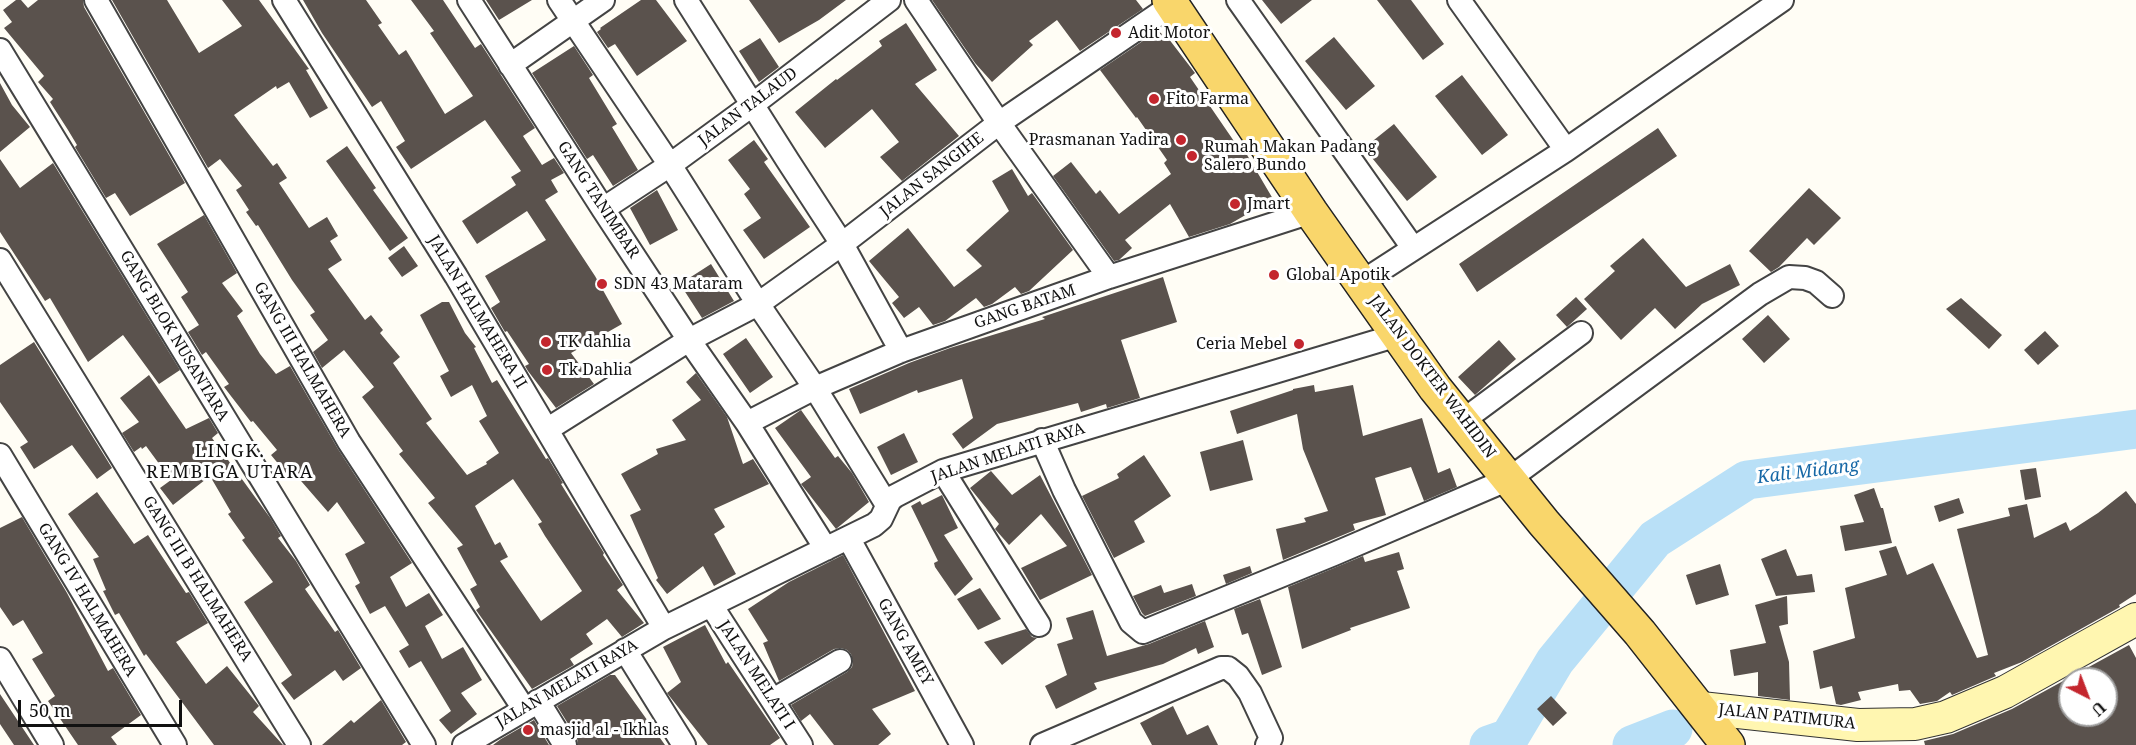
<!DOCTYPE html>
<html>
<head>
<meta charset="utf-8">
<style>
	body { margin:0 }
	#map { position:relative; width:2136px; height:745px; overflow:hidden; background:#fffdf5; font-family:"Noto Serif",serif }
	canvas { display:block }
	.north { position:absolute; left:2058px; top:667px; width:60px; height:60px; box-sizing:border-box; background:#fff; border:2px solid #a0a0a0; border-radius:50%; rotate:138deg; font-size:16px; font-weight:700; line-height:24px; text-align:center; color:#111 }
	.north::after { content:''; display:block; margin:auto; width:21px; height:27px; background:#c4262e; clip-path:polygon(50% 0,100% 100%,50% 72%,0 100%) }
	.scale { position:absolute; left:18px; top:700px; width:164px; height:27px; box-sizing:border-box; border:3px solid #111; border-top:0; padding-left:8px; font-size:18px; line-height:21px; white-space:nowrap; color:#111; -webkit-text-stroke:4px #fff; paint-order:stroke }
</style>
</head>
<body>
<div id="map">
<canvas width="2136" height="745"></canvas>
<div class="north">U</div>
<div class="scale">50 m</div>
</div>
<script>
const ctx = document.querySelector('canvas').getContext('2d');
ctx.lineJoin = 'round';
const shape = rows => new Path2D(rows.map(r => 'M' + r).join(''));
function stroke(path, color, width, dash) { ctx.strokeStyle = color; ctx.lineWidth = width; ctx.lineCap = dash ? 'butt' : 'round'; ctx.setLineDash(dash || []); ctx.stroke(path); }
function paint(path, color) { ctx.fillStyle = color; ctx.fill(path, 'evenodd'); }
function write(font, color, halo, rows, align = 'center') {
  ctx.font = font + ' "Noto Serif",serif'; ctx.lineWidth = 6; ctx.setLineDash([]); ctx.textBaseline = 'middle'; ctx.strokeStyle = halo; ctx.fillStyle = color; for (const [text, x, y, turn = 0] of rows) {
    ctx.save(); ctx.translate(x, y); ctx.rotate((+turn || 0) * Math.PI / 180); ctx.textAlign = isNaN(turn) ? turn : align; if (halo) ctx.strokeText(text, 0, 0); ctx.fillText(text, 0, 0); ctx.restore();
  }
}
stroke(shape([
	[1489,745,1509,738,1555,661,1655,539,1747,480,2136,429],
	[1632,745,1673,729]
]), '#b9e0f7', 39);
paint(shape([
	[16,0,21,0,28,8,38,0,83,0,84,7,185,183,130,216,115,193,106,198,75,147,77,145,68,130,50,102,53,99,38,82,44,76,4,28,12,22,3,10],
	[112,0,167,0,199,53,242,26,222,0,259,0,309,69,306,70,328,108,310,118,289,82,277,89,276,86,234,115,273,166,277,163,287,178,279,183,309,228,327,217,338,236,330,241,342,260,328,269,365,320,371,315,383,330,380,333,400,357,393,363,432,419,426,423,467,475,487,464,486,462,499,453,479,421,487,416,472,385,451,397,440,376,449,371,420,315,442,302,449,302,465,333,476,347,474,348,492,383,497,380,546,459,548,458,563,483,561,484,604,553,603,555,623,585,617,590,644,623,622,637,607,619,586,634,593,644,570,659,574,665,532,689,476,610,480,607,470,589,477,585,457,548,463,545,428,503,435,498,399,454,403,451,362,397,374,387,344,350,322,368,313,352,328,340,310,315,315,312,292,280,258,225,256,226,246,212,249,210,236,190,242,186,220,159,208,168],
	[513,479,542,522,538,524,545,536,582,591,541,621,500,561,508,557,500,542,495,545,475,506],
	[303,0,366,0,382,23,378,25,399,55,406,50,445,114,473,96,430,33,434,31,411,0,443,0,475,48,481,44,535,128,523,136,542,165,554,158,564,173,551,180,558,192,545,200,595,276,622,324,571,353,594,384,556,408,528,371,525,366,529,364,507,331,505,332,491,308,500,302,485,276,546,240,527,211,477,244,462,221,516,185,511,177,521,171,485,120,411,169,396,147,405,141,381,101,372,107,322,33],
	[486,0,532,0,499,20],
	[641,0,656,0,687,41,637,76,615,44,608,48,597,32,601,29,600,28],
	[749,0,846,0,819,20,779,43],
	[932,0,1136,0,1143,9,1080,51,1057,20,1029,41,1033,45,992,82,975,63],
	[1262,0,1312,0,1281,24],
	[1377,0,1411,0,1444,44,1423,60],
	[906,23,937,70,915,84,959,136,902,181,880,157,899,142,872,109,825,148,795,112,836,79,837,80,882,46,879,41],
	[1159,30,1163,36,1165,34,1195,73,1190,77,1240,150,1243,148,1273,199,1230,224,1189,237,1170,204,1125,240,1132,248,1119,260,1114,261,1053,176,1071,162,1096,194,1100,190,1119,214,1171,174,1164,163,1167,160,1137,117,1136,118,1100,70],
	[1334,37,1375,86,1346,110,1305,61],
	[760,38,779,67,759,82,739,51],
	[574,46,593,75,589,78,617,124,612,127,638,170,613,186,593,155,587,159,532,73],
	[1462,75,1508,135,1482,155,1435,96],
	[0,83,12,105,30,127,0,152],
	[1394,124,1437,177,1407,201,1364,148],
	[1658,128,1677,156,1477,292,1459,264],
	[754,140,768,159,764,162,810,227,764,259,743,230,761,218,744,194,750,189,728,160],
	[347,146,376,188,373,190,408,238,390,251,326,161],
	[0,159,20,188,53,163,180,370,159,384,123,335,88,362,50,298,45,301,0,232],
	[1012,169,1028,196,1032,193,1073,250,1029,291,1021,294,1015,287,992,304,984,307,976,298,945,321,933,325,919,307,904,318,892,303,899,297,869,261,908,228,954,287,982,266,966,250,1009,211,992,181],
	[1809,188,1841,218,1814,245,1807,238,1779,267,1771,272,1749,251],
	[657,190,678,230,650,245,630,208],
	[204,215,237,273,222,283,243,311,237,316,260,354,276,374,290,366,338,449,412,563,390,577,406,607,429,593,443,615,425,626,442,659,463,647,482,680,461,693,477,714,451,734,439,720,451,711,421,661,409,668,399,651,409,645,385,606,370,614,355,586,360,583,345,554,365,543,337,502,328,512,295,474,290,478,271,455,277,450,253,421,251,422,224,387,229,384,206,352,202,355,188,332,199,325,181,297,188,292,157,244],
	[1643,238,1686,287,1730,264,1740,285,1702,304,1675,329,1655,308,1621,340,1584,299,1615,271,1610,266],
	[404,246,418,266,402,277,388,258],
	[711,264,734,301,702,318,680,284],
	[1163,277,1177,322,1121,340,1140,398,1107,408,1106,404,1081,412,1078,403,997,424,963,449,952,434,973,418,962,379,918,393,917,390,860,414,849,389,909,363,950,348,1045,319,1042,317],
	[1576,297,1587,309,1567,327,1556,315],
	[1961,298,2002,335,1989,349,1946,309],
	[1768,315,1790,339,1764,363,1742,339],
	[2045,331,2059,346,2038,365,2024,350],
	[746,338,773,377,750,393,723,354],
	[1499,340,1516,359,1475,395,1458,377],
	[34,342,112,468,97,479,72,445,34,469,20,447,28,442,0,402,0,365],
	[696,373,727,417,743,464,753,459,769,484,714,509,725,527,714,534,736,574,714,586,703,566,667,594,656,580,658,578,630,515,641,510,621,474,658,454,656,449,686,440,672,420,701,400,686,382],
	[149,375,186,429,209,418,218,433,212,438,271,519,281,536,278,538,296,561,310,585,305,589,335,632,338,630,361,668,343,681,335,670,294,700,281,683,292,675,244,602,273,582,242,540,245,538,228,514,231,512,210,476,173,505,160,488,171,480,146,446,142,449,141,447,134,452,122,433,139,422,120,398],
	[1314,385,1315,392,1353,385,1363,436,1422,418,1438,473,1450,468,1457,487,1424,501,1411,467,1375,478,1386,515,1353,524,1355,530,1283,560,1276,529,1306,522,1304,518,1328,511,1303,449,1297,414,1237,434,1230,411,1293,390,1293,389],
	[801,410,835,458,838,456,852,473,869,502,836,529,801,484,811,477,775,428],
	[904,433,918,462,891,475,877,447],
	[1243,440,1253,480,1210,491,1200,452],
	[1144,455,1171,496,1134,521,1145,542,1114,558,1082,496,1119,478,1117,474],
	[2036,468,2041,497,2025,500,2020,470],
	[991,471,1012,495,1040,475,1092,575,1040,600,1021,568,1067,546,1041,514,1009,545,995,529,999,524,970,488],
	[1874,488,1881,508,1883,508,1892,543,1845,551,1840,526,1864,522,1854,495],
	[2126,491,2136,504,2136,594,2119,605,2120,607,2022,662,1994,673,1996,676,1952,695,1950,692,1937,701,1920,704,1910,690,1899,691,1898,684,1858,692,1861,700,1841,705,1836,704,1832,686,1820,689,1813,651,1855,638,1845,588,1887,575,1879,551,1896,546,1907,575,1933,563,1977,658,1988,655,1957,529,2010,516,2008,508,2027,504,2034,538,2066,522,2070,531,2098,513],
	[97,492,134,544,148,535,186,593,189,592,208,623,176,642,206,684,227,666,259,706,253,712,283,745,214,745,146,654,144,656,119,613,115,615,103,591,106,590,93,559,99,557,68,514],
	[942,495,958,528,944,535,973,579,955,596,935,567,934,563,938,561,911,506,920,501,922,505],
	[1959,498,1964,513,1939,522,1934,506],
	[22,517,67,593,108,671,113,668,141,715,111,737,117,745,78,745,48,701,55,696,32,659,43,653,23,620,13,626,0,607,0,528],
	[1786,549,1797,576,1812,574,1815,592,1776,596,1761,559],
	[1399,552,1404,569,1397,571,1410,608,1350,628,1351,630,1302,649,1288,587,1363,556,1365,562],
	[843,555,915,691,872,709,891,734,878,745,834,745,810,714,801,721,791,705,847,672,852,667,853,662,851,654,847,650,841,648,834,649,779,681,763,643,768,641,748,609,789,582],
	[1720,564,1729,595,1696,605,1686,575],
	[1250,566,1252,573,1226,584,1223,575],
	[1192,584,1196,596,1145,616,1142,613,1133,596,1161,585,1164,593],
	[980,588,1001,619,978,630,957,599],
	[1787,596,1788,624,1779,626,1789,662,1790,700,1758,696,1758,672,1734,676,1730,650,1766,643,1755,605],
	[1260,599,1282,667,1262,675,1248,633,1242,635,1234,609],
	[1093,610,1107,656,1149,644,1205,621,1214,647,1198,654,1196,648,1163,664,1094,683,1097,689,1056,709,1045,686,1067,675,1057,644,1073,639,1066,618],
	[705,625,726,664,728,662,780,738,770,745,708,745,667,693,681,682,663,647],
	[1026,629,1032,637,1037,638,1002,665,984,642],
	[2129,645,2136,658,2136,745,1925,745,1924,741,1953,734,2012,709],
	[2070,679,2106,679,2106,715,2070,715],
	[610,675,615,675,665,745,578,745,577,738,557,706],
	[0,694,34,745,14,745,0,724],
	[1551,696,1567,713,1553,726,1537,709],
	[381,700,406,742,402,745,322,745,351,720,354,723],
	[1173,706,1187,735,1208,725,1218,745,1152,745,1140,723],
	[534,720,549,745,493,745,501,739]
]), '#5a524d');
const street = shape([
	[96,0,349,442,524,709],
	[284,0,456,276,664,628],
	[469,0,603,209,689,340,747,423,826,549],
	[559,0,670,165,758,304,815,388,887,505],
	[686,0,788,161,842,244,901,351],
	[916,0,999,123,1109,277],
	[1238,0,1413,248],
	[1459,0,1566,150],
	[0,50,424,745],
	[510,65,603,0],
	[603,209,670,165,752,105,889,0],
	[0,260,299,745],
	[1362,282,1566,150,1782,0],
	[1461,422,1581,333],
	[747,423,815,388,901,351,1109,277,1311,212],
	[548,429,689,340,758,304,842,244,999,123,1172,5],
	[1042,440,1064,490,1131,622,1143,632,1334,554,1509,479,1760,294,1789,277,1805,278,1816,282,1832,296],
	[0,455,175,745],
	[943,471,1039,625],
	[849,539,962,745],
	[711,605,801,745],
	[625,650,684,745],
	[0,659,52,745],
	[773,700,840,661],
	[538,701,565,745],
	[464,745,664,628,874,525,881,519,890,500,895,496,943,471,1398,335],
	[1042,745,1221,668,1228,668,1238,676,1250,693,1271,738,1267,745]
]);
const secondary = shape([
	[1701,708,1858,725,1915,724,1946,717,2005,692,2136,619]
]);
const primary = shape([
	[1169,0,1311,212,1435,388,1544,523,1640,633,1728,745]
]);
stroke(street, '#444', 26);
stroke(secondary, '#333', 34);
stroke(primary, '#222', 36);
stroke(street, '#fff', 22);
stroke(secondary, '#fff6b0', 32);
stroke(primary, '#f9d66b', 33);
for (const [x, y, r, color] of [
	[1116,33,6,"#c4262e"],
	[1154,99,6,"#c4262e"],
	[1181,140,6,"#c4262e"],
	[1192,156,6,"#c4262e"],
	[1235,204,6,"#c4262e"],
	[1274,275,6,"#c4262e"],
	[602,284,6,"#c4262e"],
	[546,342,6,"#c4262e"],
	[1299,344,6,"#c4262e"],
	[547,370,6,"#c4262e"],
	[528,730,6,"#c4262e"]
]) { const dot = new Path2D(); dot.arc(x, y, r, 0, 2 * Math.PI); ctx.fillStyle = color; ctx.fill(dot); stroke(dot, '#fff', 2); }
write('16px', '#111', '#fff', [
	["Adit Motor",1128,33],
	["Fito Farma",1166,99],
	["Prasmanan Yadira",1169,140,"right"],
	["Rumah Makan Padang",1204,147],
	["Salero Bundo",1204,165],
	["Jmart",1247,204],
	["Global Apotik",1286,275],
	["SDN 43 Mataram",614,284],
	["TK dahlia",558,342],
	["Ceria Mebel",1287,344,"right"],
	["Tk Dahlia",559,370],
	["masjid al - Ikhlas",540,730]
], 'left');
write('16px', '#111', '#fff', [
	["JALAN TALAUD",748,107,-37],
	["JALAN SANGIHE",932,175,-38],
	["GANG TANIMBAR",598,200,57],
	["GANG BATAM",1025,307,-19],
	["JALAN HALMAHERA II",477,312,59],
	["GANG BLOK NUSANTARA",174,336,59],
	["GANG III HALMAHERA",302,360,60],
	["JALAN DOKTER WAHIDIN",1432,377,53],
	["JALAN MELATI RAYA",1008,453,-18],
	["GANG III B HALMAHERA",197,579,58],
	["GANG IV HALMAHERA",87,600,59],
	["GANG AMEY",905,642,61],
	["JALAN MELATI I",756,675,57],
	["JALAN MELATI RAYA",567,684,-30],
	["JALAN PATIMURA",1787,717,6]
]);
ctx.letterSpacing = '1.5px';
write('18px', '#111', '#fff', [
	["LINGK.",230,452],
	["REMBIGA UTARA",230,473]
]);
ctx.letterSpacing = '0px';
write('italic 18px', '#1768a6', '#fff', [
	["Kali Midang",1808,472,-7]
]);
</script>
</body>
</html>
